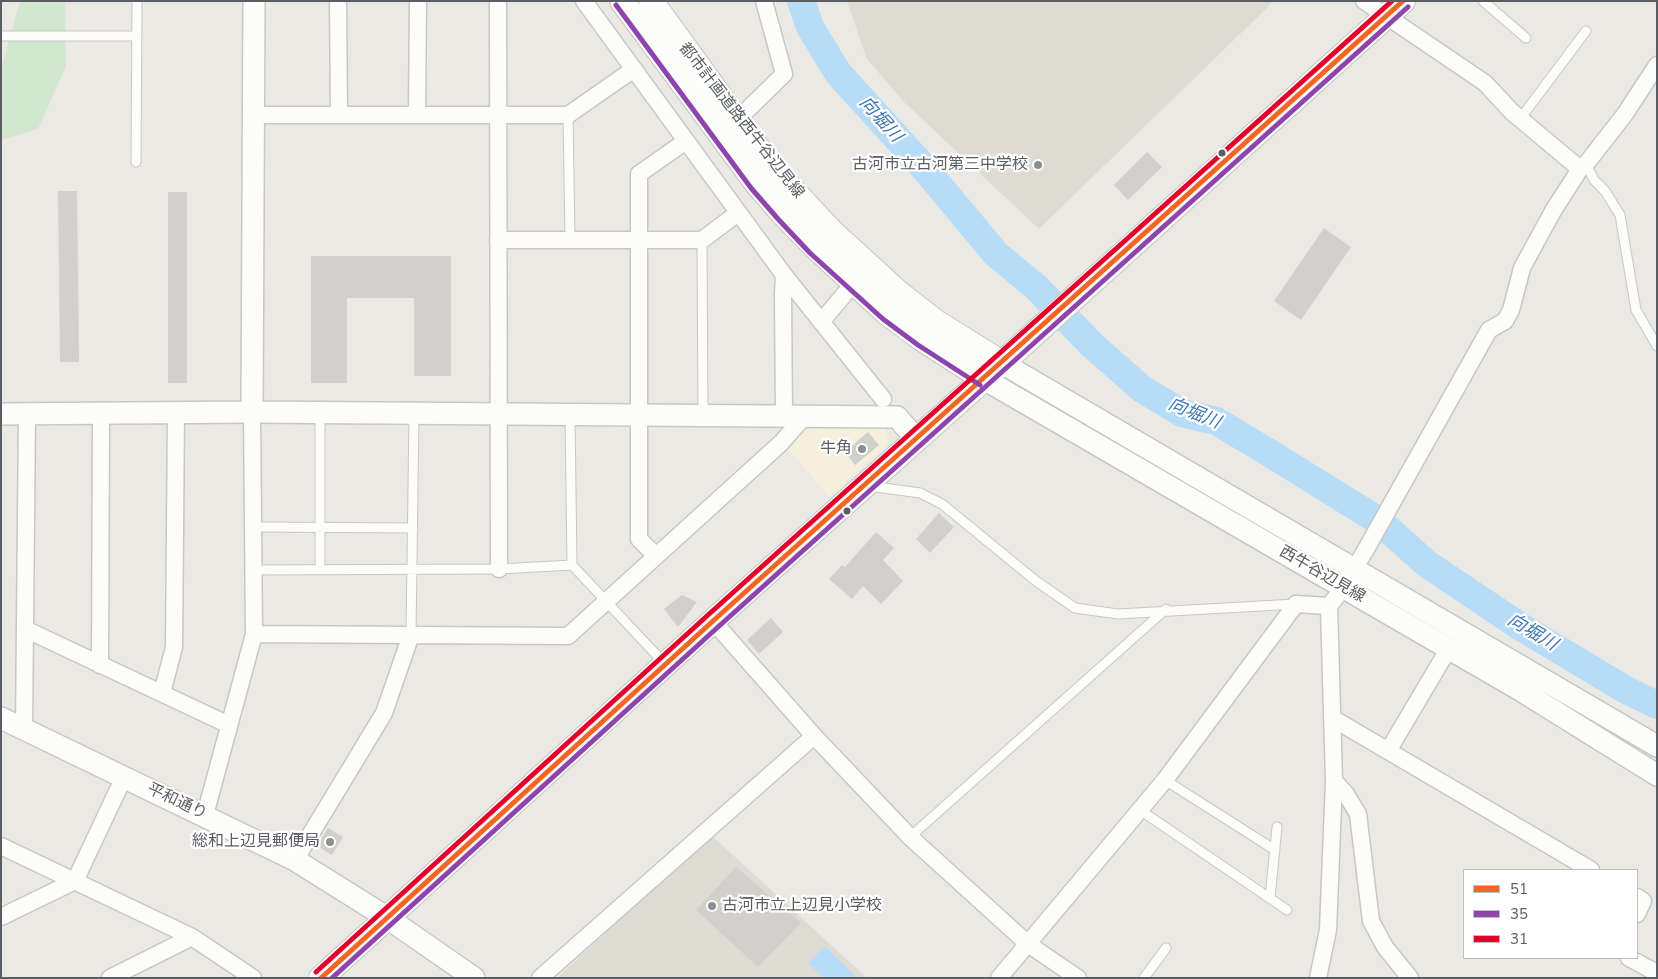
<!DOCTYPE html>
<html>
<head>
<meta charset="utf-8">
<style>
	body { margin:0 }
	#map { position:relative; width:1658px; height:979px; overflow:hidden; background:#eae9e4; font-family:"Nunito Sans",sans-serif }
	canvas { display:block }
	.frame { position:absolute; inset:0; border:2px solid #5a5e62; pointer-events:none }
	.legend { position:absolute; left:1463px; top:869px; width:175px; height:90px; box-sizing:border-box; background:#fff; border:1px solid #bdbfc0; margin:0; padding:6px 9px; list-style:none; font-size:15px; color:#5a5e62 }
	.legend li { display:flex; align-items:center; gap:10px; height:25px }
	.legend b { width:25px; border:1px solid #bdbfc0 }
</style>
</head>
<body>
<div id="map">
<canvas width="1658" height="979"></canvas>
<div class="frame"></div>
<ul class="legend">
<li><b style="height:6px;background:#f26522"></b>51</li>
<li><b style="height:6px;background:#8e44ad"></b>35</li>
<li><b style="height:6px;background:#e4002b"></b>31</li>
</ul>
</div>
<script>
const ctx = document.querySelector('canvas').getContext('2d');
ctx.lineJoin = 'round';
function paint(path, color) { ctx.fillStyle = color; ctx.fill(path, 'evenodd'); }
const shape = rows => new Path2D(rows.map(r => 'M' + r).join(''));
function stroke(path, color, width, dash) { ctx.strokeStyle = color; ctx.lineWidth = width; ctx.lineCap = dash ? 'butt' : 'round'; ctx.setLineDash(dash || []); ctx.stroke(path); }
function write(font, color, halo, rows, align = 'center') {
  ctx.font = font + ' "Nunito Sans","Noto Sans JP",sans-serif'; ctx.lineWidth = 4.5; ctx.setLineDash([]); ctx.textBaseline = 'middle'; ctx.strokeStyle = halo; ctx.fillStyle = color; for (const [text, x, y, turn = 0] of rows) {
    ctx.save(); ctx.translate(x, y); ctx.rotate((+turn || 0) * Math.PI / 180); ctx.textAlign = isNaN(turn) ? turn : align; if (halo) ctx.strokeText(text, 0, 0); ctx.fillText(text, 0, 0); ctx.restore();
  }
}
paint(shape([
	[810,424,886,429,889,443,829,497,786,446]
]), '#f5efdc');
paint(shape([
	[847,1,1274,1,1039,229,904,102,867,59],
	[711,835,867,978,557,978]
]), '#dedbd3');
paint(shape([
	[20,1,65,1,66,66,38,129,1,140,1,69]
]), '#d2e7cf');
paint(shape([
	[825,946,857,978,823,978,808,963]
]), '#b6dcf7');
stroke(shape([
	[801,1,810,27,838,73,926,170,996,254,1036,287,1092,345,1142,389,1182,413,1216,421,1268,452,1379,521,1427,564,1521,627,1626,690,1657,705]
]), '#b6dcf7', 28);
paint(shape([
	[1147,152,1162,167,1128,200,1114,185],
	[58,191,77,191,79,362,60,362],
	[168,192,187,192,187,383,168,383],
	[1324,228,1351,247,1301,320,1274,301],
	[311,256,451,256,451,376,414,376,414,298,347,298,347,383,311,383],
	[868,432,879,445,855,465,845,452],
	[939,513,954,527,930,553,916,539],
	[876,532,894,548,883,560,903,581,881,604,863,586,852,599,829,579,842,565,845,567],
	[682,595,697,602,678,627,664,609],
	[771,618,783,632,759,654,747,640],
	[328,828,343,837,332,855,317,846],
	[736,867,801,923,758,967,696,910]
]), '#d1d0cd');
const service = shape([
	[1483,1,1526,38],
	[1,36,137,36],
	[568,115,570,240],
	[1520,119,1586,31],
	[136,162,137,1],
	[1586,164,1594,180,1605,191,1620,215,1636,310,1657,346],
	[702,240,703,416],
	[320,413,320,570],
	[570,415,572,565,665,664],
	[869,486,920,493,942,504,1036,581,1075,608,1118,614,1296,604],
	[253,527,413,528],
	[253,570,499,569,572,565],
	[411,635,414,413],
	[1165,780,1275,850],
	[1140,810,1287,910],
	[910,837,1166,609],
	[1270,898,1277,827],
	[1144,978,1166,948]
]);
const minor = shape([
	[338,1,339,114],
	[498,1,499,569],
	[584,1,784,275,883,399],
	[1364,1,1485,83,1512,112,1580,169],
	[255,115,568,115,634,69],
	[417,115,418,1],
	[737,120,784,74,764,1],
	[498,240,702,240,738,213],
	[821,322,853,284],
	[784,417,783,294,784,275],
	[655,555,639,539,639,174,686,141],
	[713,621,814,736,910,837,1028,944,1078,978],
	[25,629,229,725],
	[254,634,568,636,781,443,804,417],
	[100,665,101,414],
	[162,693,174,647,176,414],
	[1332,718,1591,870],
	[24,729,27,414],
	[1388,751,1449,648],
	[1334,781,1346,794,1358,814,1371,921,1385,947,1410,978],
	[205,815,254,634,252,412],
	[1,846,192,937,253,978],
	[295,860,384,713,411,635],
	[1637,897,1643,901,1637,914],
	[1,917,75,881,124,777],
	[1629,958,1657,973],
	[110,978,192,937],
	[540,978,814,736],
	[999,978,1165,780,1296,604,1329,606],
	[1318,978,1328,930,1334,781,1329,606,1343,588,1365,551,1489,330,1505,321,1511,310,1522,268,1553,211,1580,169,1586,164,1625,114,1657,65]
]);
const tertiary = shape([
	[1002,363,1657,746],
	[984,379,1522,691,1657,775],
	[252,412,254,1],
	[1,414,252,412,897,417,917,440],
	[1,718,295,860,386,917,474,978]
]);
const secondary = shape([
	[622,1,757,184,783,214,815,247,887,313,922,339,984,379],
	[651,1,773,169,831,231,900,294,936,322,1002,363],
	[321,978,713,621,1002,363,1403,1]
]);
stroke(service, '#c7c7c6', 11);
stroke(minor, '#c7c7c6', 19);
stroke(tertiary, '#c7c7c6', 24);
stroke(secondary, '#c5c6c4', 26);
stroke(service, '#fcfcfb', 9);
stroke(minor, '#fcfcfb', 16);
stroke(tertiary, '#fcfcfb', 21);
stroke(secondary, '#fcfcfb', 24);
stroke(shape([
	[321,978,713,621,1403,1]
]), '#f26522', 5);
stroke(shape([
	[616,5,751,188,778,219,810,253,883,319,918,345,980,385],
	[332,978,718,627,1408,7]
]), '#8e44ad', 5);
stroke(shape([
	[316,972,708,615,1392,1]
]), '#e4002b', 5);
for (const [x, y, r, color] of [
	[1222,153,4.5,"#5a5e62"],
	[1038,165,5,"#8c8f90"],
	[862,449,5,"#8c8f90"],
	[847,511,4.5,"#5a5e62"],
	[330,842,5,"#8c8f90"],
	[712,906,5,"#8c8f90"]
]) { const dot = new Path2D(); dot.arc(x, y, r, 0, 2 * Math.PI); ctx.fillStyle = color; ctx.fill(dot); stroke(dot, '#fff', 2); }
write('16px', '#5a5e62', '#fff', [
	["都市計画道路西牛谷辺見線",741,121,52],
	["西牛谷辺見線",1322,575,30],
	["平和通り",177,802,25]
]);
write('16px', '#5a5e62', '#fff', [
	["古河市立古河第三中学校",1028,165],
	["牛角",852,449],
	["総和上辺見郵便局",320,842],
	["古河市立上辺見小学校",722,906,"left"]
], 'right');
write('italic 18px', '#3d77b1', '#fff', [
	["向堀川",880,120,48],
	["向堀川",1194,414,22],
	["向堀川",1532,633,31]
]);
</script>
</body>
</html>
